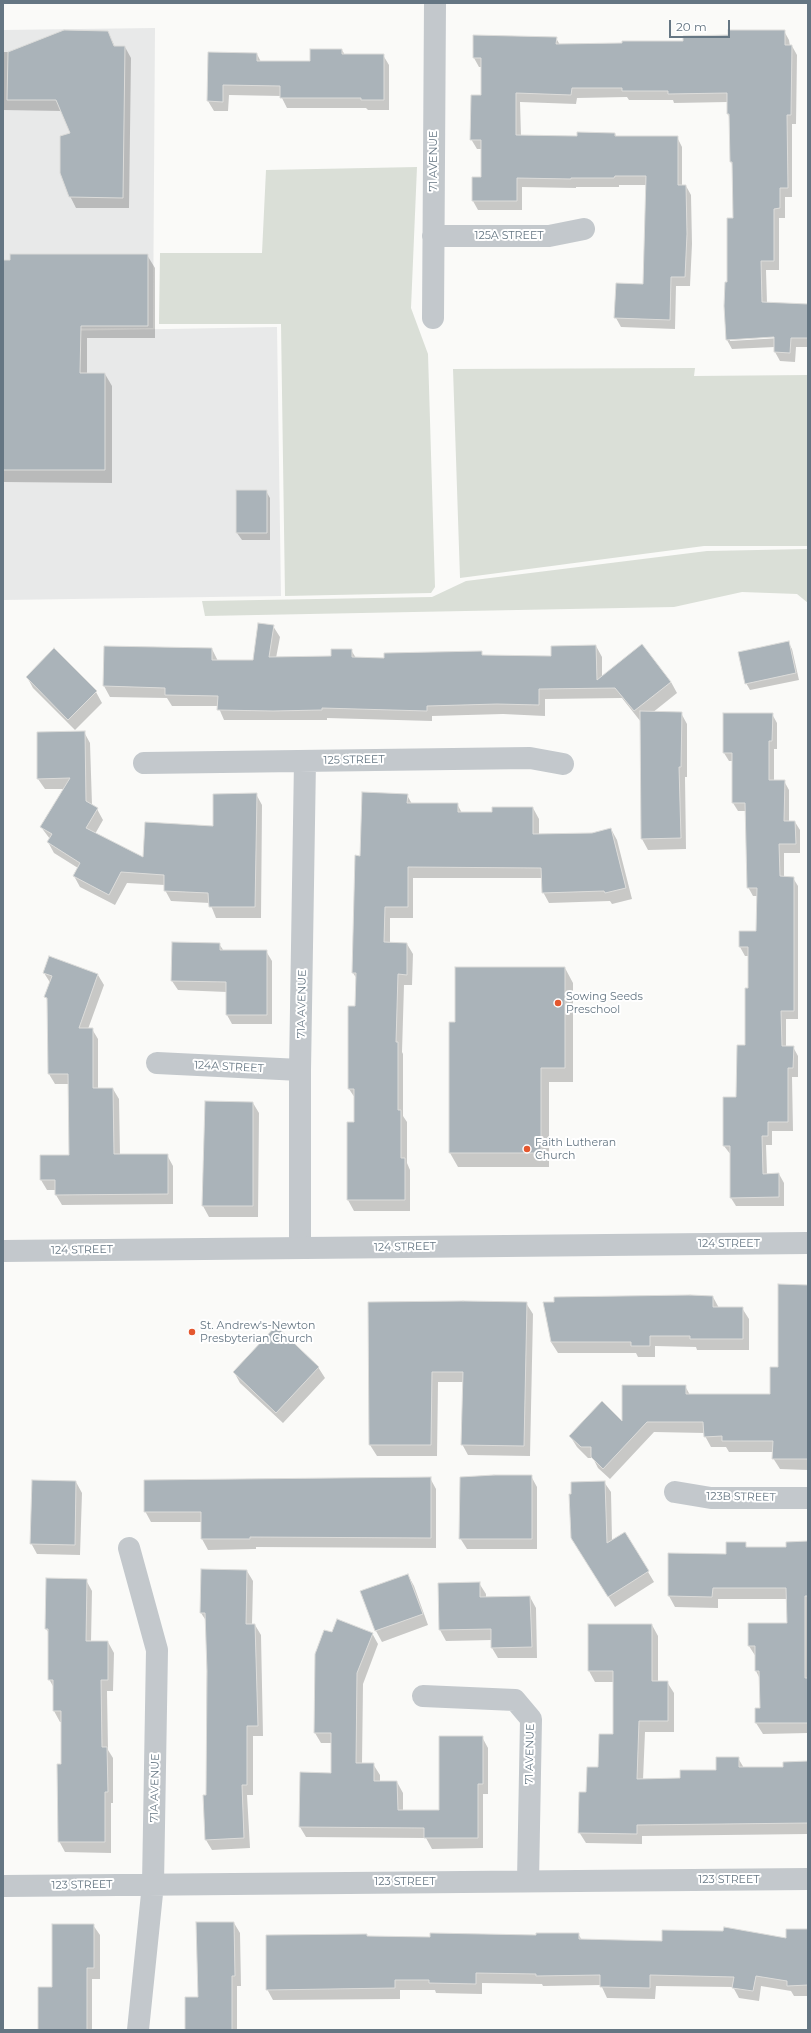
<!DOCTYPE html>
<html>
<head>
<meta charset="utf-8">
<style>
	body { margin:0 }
	#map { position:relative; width:811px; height:2033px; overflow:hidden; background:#fafaf8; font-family:Montserrat,sans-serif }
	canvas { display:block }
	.frame { position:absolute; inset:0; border:4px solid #657683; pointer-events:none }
	.scale { position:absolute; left:669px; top:20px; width:61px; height:18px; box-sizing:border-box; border:2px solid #657683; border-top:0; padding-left:5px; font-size:12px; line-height:14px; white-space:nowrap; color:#657683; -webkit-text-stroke:3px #fff; paint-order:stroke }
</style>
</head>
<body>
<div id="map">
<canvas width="811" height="2033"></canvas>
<div class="frame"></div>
<div class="scale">20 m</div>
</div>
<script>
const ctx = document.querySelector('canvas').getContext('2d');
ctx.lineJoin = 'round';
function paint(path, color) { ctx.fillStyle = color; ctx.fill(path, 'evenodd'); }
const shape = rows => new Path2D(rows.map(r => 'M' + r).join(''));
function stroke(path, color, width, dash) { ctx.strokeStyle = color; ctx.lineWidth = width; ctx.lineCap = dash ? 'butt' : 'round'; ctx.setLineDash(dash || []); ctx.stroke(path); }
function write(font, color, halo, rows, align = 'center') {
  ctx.font = font + ' Montserrat,sans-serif'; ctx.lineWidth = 4; ctx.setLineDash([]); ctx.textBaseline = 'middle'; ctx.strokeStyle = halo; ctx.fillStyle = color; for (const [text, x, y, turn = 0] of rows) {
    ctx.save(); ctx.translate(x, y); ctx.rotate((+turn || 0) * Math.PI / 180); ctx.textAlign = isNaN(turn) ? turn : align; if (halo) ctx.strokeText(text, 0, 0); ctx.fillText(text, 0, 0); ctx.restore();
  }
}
paint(shape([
	[155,28,153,328,3,329,3,30],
	[277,327,281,596,3,600,3,332]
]), '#e8e9e9');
paint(shape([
	[417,167,411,308,428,354,435,587,431,593,285,596,281,324,159,324,160,253,262,253,266,170],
	[695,368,694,376,808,375,808,546,704,546,460,578,453,369],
	[808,549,808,603,797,594,742,592,674,607,205,616,202,601,432,597,466,581,707,551]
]), '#dadfd7');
paint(shape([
	[784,31,789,40,790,46,792,46,797,55,796,124,792,124,792,197,785,197,785,218,779,218,779,270,766,270,767,303,808,305,808,347,796,347,795,362,780,361,775,352,775,347,732,349,727,340,728,283,734,219,733,166,731,162,730,119,728,114,728,102,674,103,673,100,629,100,627,97,577,98,576,104,520,102,521,136,578,137,615,134,617,137,677,137,682,147,682,186,686,186,691,195,692,244,690,286,676,286,675,329,621,327,616,318,644,285,646,185,619,185,619,187,576,187,576,188,522,187,522,210,478,210,473,201,482,178,482,149,477,149,471,139,482,96,482,67,479,67,474,58,556,38,560,45,684,42,729,36],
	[779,336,780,338,730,341,730,339],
	[108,32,115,47,125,47,131,58,129,208,76,208,70,196,71,133,62,111,3,110,3,52,11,52],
	[342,50,345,55,383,55,389,65,389,110,368,110,366,108,287,108,281,96,229,95,228,111,214,111,208,101,209,53,257,54,261,62,311,62],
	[147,255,155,268,155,338,87,338,87,374,105,374,112,386,112,483,4,482,3,261],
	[266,491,270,498,270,540,242,540,237,533],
	[273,626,280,637,276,658,332,657,351,650,356,658,386,659,481,652,483,656,552,657,596,646,602,657,602,677,671,682,677,693,652,713,681,713,687,724,687,777,685,777,686,849,648,850,642,839,641,722,622,698,545,699,545,716,503,714,432,716,432,721,327,718,327,720,224,720,218,706,172,706,167,698,110,697,104,686,212,649,218,661,254,661],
	[788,642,792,649,799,680,750,690,746,683],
	[27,677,96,692,102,703,75,730,33,688],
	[772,714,777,723,777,749,774,749,774,781,784,781,789,790,789,822,795,822,800,830,800,853,784,853,784,877,793,878,798,886,798,1019,786,1019,786,1047,793,1047,798,1056,798,1077,792,1077,793,1131,772,1131,772,1145,766,1145,767,1174,779,1174,784,1183,784,1206,736,1206,731,1198,731,1155,724,1146,724,1098,737,1098,746,1046,749,956,745,956,740,947,740,932,757,932,758,896,753,896,748,887,746,811,738,811,733,803,733,761,729,761,724,753],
	[84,732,90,743,92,805,97,809,103,820,95,834,144,859,214,827,256,794,262,805,261,918,216,918,210,903,171,901,165,890,165,885,127,883,115,905,80,887,74,876,78,868,54,853,48,842,50,839,41,827,64,789,45,789,38,779],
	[407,795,412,804,457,804,462,813,493,813,533,808,539,819,539,835,592,834,611,829,617,840,632,899,612,904,610,901,549,903,543,892,543,878,413,878,413,918,390,918,390,943,407,944,413,954,412,985,404,985,402,1052,403,1054,403,1116,407,1122,407,1163,410,1170,410,1211,354,1211,348,1200,348,1123,355,1123,355,1098,349,1089,356,1007,357,979,353,973,361,856],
	[173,943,219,944,224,951,266,951,272,961,272,1024,232,1024,227,1015,227,992,178,990,172,981],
	[565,968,573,983,573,1082,549,1082,549,1167,458,1167,450,1153,450,1023,456,1023],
	[44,973,98,975,104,985,88,1029,92,1029,98,1039,98,1089,113,1089,119,1099,120,1155,167,1155,173,1166,173,1204,62,1205,56,1195,56,1190,47,1190,41,1180,70,1156,69,1084,55,1084,49,1074,48,1002,46,997,51,984],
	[253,1103,259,1113,258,1217,209,1217,203,1206,203,1161],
	[808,1286,808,1470,780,1469,773,1458,773,1452,729,1452,726,1447,711,1447,705,1436,705,1433,654,1432,610,1479,598,1468,593,1458,588,1458,577,1447,570,1436,623,1423,685,1386,690,1395,771,1395],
	[713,1297,719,1308,742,1308,749,1319,749,1350,697,1350,696,1347,655,1346,655,1357,638,1357,636,1353,558,1353,551,1342,544,1303],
	[369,1303,526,1303,533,1314,530,1456,468,1455,462,1444,464,1382,438,1382,437,1456,377,1456,370,1445],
	[318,1367,325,1378,283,1423,240,1383,234,1372],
	[531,1476,537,1487,537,1549,467,1549,460,1538],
	[430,1478,436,1489,436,1548,256,1547,256,1549,208,1550,202,1539,202,1522,151,1522,145,1511],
	[76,1482,82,1493,80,1555,37,1554,31,1543],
	[604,1482,611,1492,612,1541,625,1533,654,1582,615,1607,578,1549],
	[808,1542,808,1733,763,1734,756,1723,756,1709,761,1709,760,1679,756,1671,756,1657,749,1646,749,1624,788,1624,788,1599,718,1599,718,1608,675,1607,669,1596,669,1554,726,1555,745,1543,747,1548,787,1548],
	[247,1571,253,1581,252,1625,255,1625,261,1635,263,1736,253,1736,253,1795,247,1795,250,1848,212,1850,206,1840,207,1622,201,1613],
	[408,1575,414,1586,428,1625,382,1642,376,1631,362,1592],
	[86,1580,92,1591,91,1642,108,1642,114,1653,113,1691,107,1691,108,1750,113,1758,113,1803,111,1803,111,1853,65,1852,59,1841,62,1765,62,1722,60,1722,54,1711,54,1688,49,1679,49,1633,46,1629],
	[479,1583,486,1594,486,1598,530,1597,536,1608,537,1658,498,1658,492,1648,492,1640,446,1641,440,1630,439,1584],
	[589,1625,652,1625,658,1636,658,1682,667,1682,674,1693,674,1732,645,1732,643,1780,681,1779,717,1771,738,1758,744,1768,784,1768,808,1762,808,1834,642,1836,642,1844,586,1843,579,1832,587,1794,614,1735,614,1682,595,1682,589,1671],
	[372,1633,378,1644,363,1684,362,1764,373,1764,380,1775,380,1782,397,1782,403,1793,403,1811,440,1811,482,1737,488,1748,488,1794,483,1794,483,1848,432,1849,426,1838,306,1837,300,1827,332,1774,332,1743,321,1743,315,1733,332,1634],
	[234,1923,240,1933,241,1986,237,1986,237,2030,186,2030],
	[93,1925,100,1935,100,1979,92,1979,92,2030,40,2030,53,1988],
	[808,1930,808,1996,794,1996,791,1991,761,1986,759,2001,739,1998,733,1987,656,1986,655,1999,607,1998,601,1985,543,1986,542,1984,482,1983,482,1994,436,1993,435,1990,400,1990,400,1999,273,2000,267,1989,367,1937,431,1938,578,1934,582,1940,663,1942,787,1939]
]), '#0003');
const building = shape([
	[64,30,108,31,114,46,125,46,123,198,69,197,60,173,60,136,70,133,56,100,7,100,8,52,64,30],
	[728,30,785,30,785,45,792,45,791,115,787,115,788,188,780,188,780,208,774,209,774,261,761,261,762,302,808,304,808,338,791,338,790,353,774,352,774,337,726,340,724,306,725,282,727,282,727,218,733,218,732,162,730,162,729,114,727,114,727,93,668,94,668,91,622,91,622,88,572,88,571,95,516,93,516,135,577,136,577,132,615,133,615,136,678,136,678,185,686,185,687,234,685,277,671,277,670,320,614,318,616,283,643,284,646,176,615,176,614,178,571,178,571,179,517,178,517,201,472,201,472,177,481,177,481,140,470,140,471,95,481,95,481,58,473,58,473,35,557,37,556,44,622,43,622,41,683,41,683,36,728,35,728,30],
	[310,49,342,49,342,54,384,54,384,100,361,100,361,98,280,98,280,86,223,85,223,102,207,101,208,52,257,53,257,61,310,61,310,49],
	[10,254,148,254,148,326,81,326,80,373,105,373,105,470,3,470,3,260,10,260,10,254],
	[236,490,267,490,267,533,236,533,236,490],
	[258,623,274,625,269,657,331,656,331,649,352,649,352,657,384,658,384,653,482,651,482,655,551,656,551,646,596,645,597,680,642,644,671,682,634,711,615,688,539,689,539,705,497,704,427,706,427,711,322,708,322,710,273,711,217,710,218,696,165,695,165,688,103,686,104,646,212,648,212,660,253,660,258,623],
	[789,641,796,673,745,684,738,652,789,641],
	[54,648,97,691,68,720,26,677,54,648],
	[640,711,682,712,681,767,679,767,681,838,641,839,640,711],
	[723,713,773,713,772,741,769,741,769,780,785,780,784,821,795,821,796,844,779,844,780,876,794,877,794,1011,781,1011,782,1046,794,1046,793,1068,788,1068,788,1122,768,1122,768,1136,762,1136,763,1174,779,1173,779,1197,730,1198,730,1146,723,1146,723,1097,736,1097,737,1045,745,1045,745,988,748,988,748,947,739,947,739,931,756,931,757,888,747,888,745,803,732,803,732,753,723,753,723,713],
	[85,731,86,801,98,808,86,828,143,857,145,822,213,826,213,794,257,793,255,907,209,907,208,893,164,891,164,875,121,872,109,895,73,876,80,863,47,842,52,834,40,827,70,778,37,779,37,732,85,731],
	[362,792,408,794,407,803,458,803,458,812,492,812,492,807,533,807,533,834,592,833,611,828,626,888,605,893,604,891,542,893,541,868,408,867,408,907,385,907,384,942,407,943,407,975,398,974,396,1042,398,1042,398,1110,401,1110,401,1158,405,1158,405,1200,347,1200,347,1122,354,1122,354,1089,348,1089,348,1006,355,1006,356,973,352,973,355,855,360,856,362,792],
	[172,942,220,943,220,950,267,950,267,1015,226,1015,226,982,171,981,172,942],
	[49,956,98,974,79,1028,93,1028,93,1088,113,1088,114,1154,168,1154,168,1194,55,1195,55,1180,40,1180,40,1155,69,1155,68,1074,48,1074,47,998,44,997,52,976,43,973,49,956],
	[455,967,565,967,565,1068,541,1068,541,1153,449,1153,449,1022,455,1022,455,967],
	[205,1101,253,1102,253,1206,202,1206,205,1101],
	[778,1284,808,1285,808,1459,772,1459,773,1441,722,1441,722,1436,704,1437,703,1422,647,1422,603,1469,591,1457,591,1447,581,1447,569,1436,602,1401,622,1421,622,1385,686,1385,686,1394,770,1394,770,1367,778,1367,778,1284],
	[690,1295,713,1296,713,1307,743,1307,743,1339,690,1339,690,1336,650,1336,650,1346,631,1346,631,1342,551,1342,543,1302,554,1302,554,1297,690,1295],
	[463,1301,527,1302,524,1446,461,1445,463,1372,432,1372,431,1445,369,1445,368,1302,463,1301],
	[276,1326,319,1367,276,1413,233,1372,276,1326],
	[494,1475,532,1475,532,1539,459,1539,460,1477,494,1475],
	[431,1477,431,1538,250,1537,250,1539,201,1539,201,1512,144,1512,144,1480,431,1477],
	[32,1480,76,1481,75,1545,30,1544,32,1480],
	[605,1481,607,1543,625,1532,649,1571,608,1597,571,1538,569,1494,571,1494,571,1482,605,1481],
	[808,1541,808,1596,805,1596,805,1678,808,1678,808,1723,755,1723,755,1708,760,1708,759,1671,755,1671,755,1646,748,1646,748,1623,787,1623,786,1588,713,1588,712,1597,668,1596,668,1553,726,1554,726,1542,746,1542,746,1547,786,1547,786,1542,808,1541],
	[201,1569,247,1570,246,1624,255,1624,258,1726,247,1726,247,1785,242,1785,244,1838,205,1840,203,1795,206,1795,207,1671,205,1613,200,1613,201,1569],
	[408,1574,423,1614,375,1631,360,1591,408,1574],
	[46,1578,87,1579,86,1641,108,1641,108,1680,101,1680,102,1747,107,1747,108,1792,105,1792,105,1842,58,1842,57,1764,61,1764,61,1711,53,1711,53,1680,48,1680,48,1629,45,1629,46,1578],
	[480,1582,480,1597,530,1596,532,1647,491,1648,491,1629,439,1630,438,1583,480,1582],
	[337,1619,373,1633,357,1673,356,1763,374,1763,374,1781,397,1781,398,1810,439,1810,439,1736,483,1736,483,1784,478,1784,478,1838,424,1838,424,1828,299,1827,300,1772,331,1773,331,1733,314,1733,315,1654,324,1630,332,1632,337,1619],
	[588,1624,652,1624,652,1681,668,1681,668,1721,639,1721,637,1779,680,1778,680,1770,716,1770,716,1757,739,1757,739,1767,783,1767,783,1762,808,1761,808,1823,637,1825,637,1834,578,1833,579,1792,586,1792,587,1767,598,1767,599,1734,613,1734,613,1671,588,1671,588,1624],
	[196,1922,234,1922,235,1976,232,1976,232,2030,185,2030,185,1997,198,1997,196,1922],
	[52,1924,94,1924,94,1968,87,1968,87,2030,38,2030,38,1987,52,1987,52,1924],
	[724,1927,786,1938,786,1929,808,1929,808,1985,787,1986,787,1981,756,1976,753,1991,732,1988,734,1977,650,1975,650,1988,600,1987,600,1975,536,1976,536,1974,476,1973,476,1984,429,1983,429,1980,395,1980,395,1988,266,1990,266,1935,367,1934,367,1936,430,1937,430,1933,536,1935,536,1933,579,1933,579,1939,662,1941,662,1930,723,1931,724,1927]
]);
paint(building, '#aab3b9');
stroke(building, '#dcdcda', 1);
stroke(shape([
	[433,236,549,236,584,229],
	[433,318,435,3],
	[144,763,530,758,563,764],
	[157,1063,300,1070],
	[300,1248,300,1070,305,761],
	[675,1492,711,1498,808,1498],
	[129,1548,157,1650,153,1884,138,2030],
	[423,1696,515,1700,531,1719,528,1881],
	[3,1886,808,1879]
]), '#c3c8cc', 22);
stroke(shape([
	[3,1251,808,1243]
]), '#c3c8cc', 22);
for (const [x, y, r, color] of [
	[558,1003,4,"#e4572e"],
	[527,1149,4,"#e4572e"],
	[192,1332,4,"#e4572e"]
]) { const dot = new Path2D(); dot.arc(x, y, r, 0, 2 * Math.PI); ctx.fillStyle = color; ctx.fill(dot); stroke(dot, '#fff', 1.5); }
write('11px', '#657683', '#fff', [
	["71 AVENUE",434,161,-90],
	["125A STREET",509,236],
	["125 STREET",354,760,-1],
	["71A AVENUE",302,1004,-89],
	["124A STREET",229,1067,3],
	["124 STREET",729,1244],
	["124 STREET",405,1247,-1],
	["124 STREET",82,1250,-1],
	["123B STREET",741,1497,1],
	["71 AVENUE",530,1754,-89],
	["71A AVENUE",155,1788,-89],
	["123 STREET",729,1880],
	["123 STREET",405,1882],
	["123 STREET",82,1885,-1]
]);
write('11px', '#657683', '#fff', [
	["Sowing Seeds",566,997],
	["Preschool",566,1010],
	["Faith Lutheran",535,1143],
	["Church",535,1156],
	["St. Andrew's-Newton",200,1326],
	["Presbyterian Church",200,1339]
], 'left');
</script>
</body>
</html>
